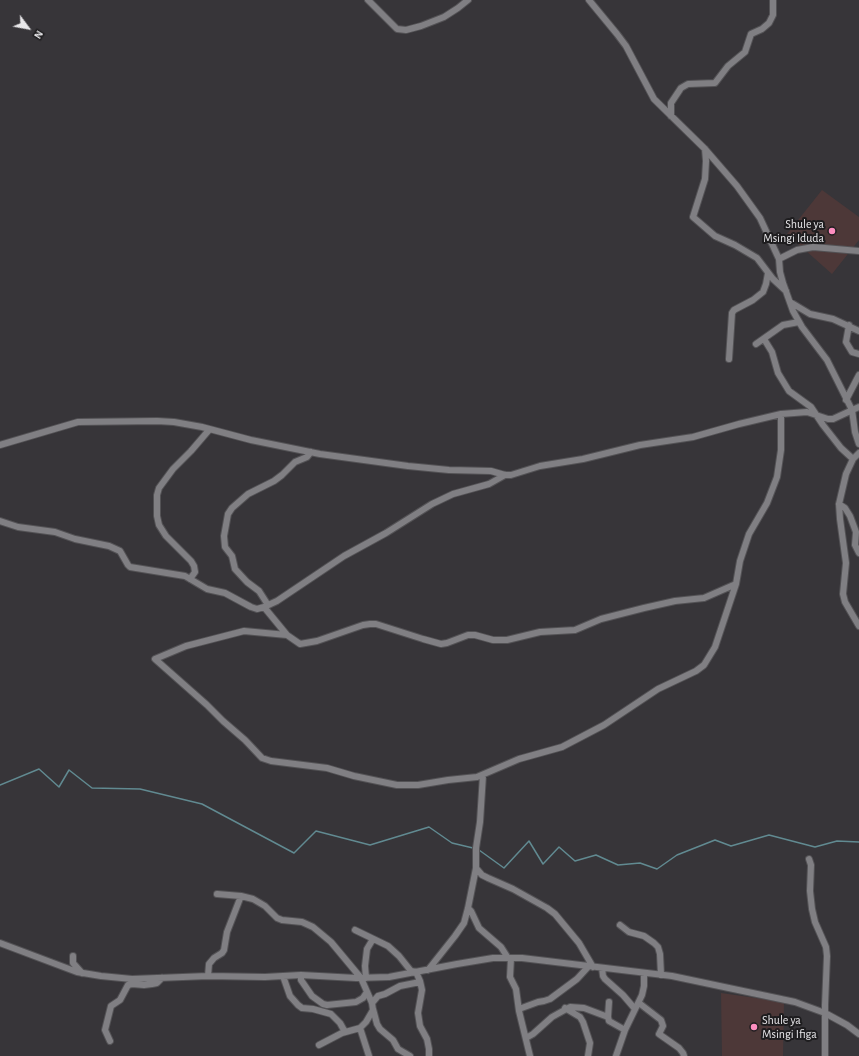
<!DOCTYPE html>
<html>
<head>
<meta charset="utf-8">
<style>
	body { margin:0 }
	#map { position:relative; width:859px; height:1056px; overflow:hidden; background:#373539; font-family:"Alegreya Sans",sans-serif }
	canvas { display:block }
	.north { position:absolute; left:8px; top:8px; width:40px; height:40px; -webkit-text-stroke:3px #1e1d1f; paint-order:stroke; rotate:122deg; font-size:11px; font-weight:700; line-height:16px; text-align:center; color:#e9e8eb }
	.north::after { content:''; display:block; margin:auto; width:14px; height:18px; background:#e9e8eb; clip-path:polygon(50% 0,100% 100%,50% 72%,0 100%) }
</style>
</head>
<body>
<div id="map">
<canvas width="859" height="1056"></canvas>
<div class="north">N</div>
</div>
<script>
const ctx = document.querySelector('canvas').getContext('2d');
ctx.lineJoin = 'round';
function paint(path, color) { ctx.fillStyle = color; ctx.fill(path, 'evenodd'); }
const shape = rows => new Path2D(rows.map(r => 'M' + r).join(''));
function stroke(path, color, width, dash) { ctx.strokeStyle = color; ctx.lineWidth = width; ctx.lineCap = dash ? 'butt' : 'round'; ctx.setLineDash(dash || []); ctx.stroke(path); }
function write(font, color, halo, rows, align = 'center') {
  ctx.font = font + ' "Alegreya Sans",sans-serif'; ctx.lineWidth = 4; ctx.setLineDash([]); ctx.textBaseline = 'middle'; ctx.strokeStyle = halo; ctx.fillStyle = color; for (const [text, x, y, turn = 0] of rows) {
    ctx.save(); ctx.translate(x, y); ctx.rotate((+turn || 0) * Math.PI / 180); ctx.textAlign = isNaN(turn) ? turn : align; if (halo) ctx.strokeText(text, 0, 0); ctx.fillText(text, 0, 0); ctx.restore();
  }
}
paint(shape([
	[822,190,859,217,859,240,832,274,787,234],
	[721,993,784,1002,783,1056,722,1056]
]), '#4d3838');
stroke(shape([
	[0,785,39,769,59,787,69,770,92,788,140,789,202,804,294,853,316,831,370,845,429,827,452,843,473,848],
	[479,850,504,868,529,841,543,864,559,847,575,861,596,855,618,865,640,863,657,869,677,855,715,840,731,846,769,835,815,847,837,841,859,842]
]), '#618a91', 1.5);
const street = shape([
	[368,0,397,29,406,30,421,26,444,17,458,8,468,0],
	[589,0,617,34,626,46,654,99,705,149,737,186,760,218,779,259,780,272,783,283,793,311,802,327,827,360,852,410,855,432,859,444],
	[671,116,671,103,681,88,688,84,715,83,728,66,745,52,751,34,762,29,769,23,773,15,773,0],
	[705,149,706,161,705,179,693,217,715,236,735,245,757,258,773,279,786,291],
	[779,259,797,250,813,247,859,251],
	[790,302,810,314,833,319,859,331],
	[849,325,846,342,852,352,859,354],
	[764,339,772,352,778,373,789,391,811,407,823,425,841,448,853,459],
	[756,344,783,325,799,322],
	[729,359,732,313,734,310,753,300,763,292,766,284,768,273],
	[846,400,859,375],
	[0,445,78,422,157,421,174,422,202,427,251,440,320,454,408,466,449,470,491,471,505,475,511,475,540,466,583,459,640,445,693,437,739,424,781,414,807,412,828,419,833,419,859,407],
	[859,453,853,459,846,474,839,504,840,519,846,563,843,594,845,602,859,626],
	[839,504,845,508,850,516,856,532,855,545,859,553],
	[0,521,18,527,55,532,75,539,109,546,120,551,128,565,130,567,185,576,207,589,225,593,251,607,257,609,264,607,277,601,344,556,386,533,432,504,453,494,489,484,505,475],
	[190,579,195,572,194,566,191,561,166,536,159,525,157,516,157,495,159,488,173,469,191,451,209,430],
	[736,584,715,647,704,665,696,671,658,689,604,725,562,747,519,759,477,777,448,780,418,785,397,785,354,776,327,768,271,761,262,758,245,740,223,721,207,705,155,659,186,646,244,631,287,635,300,644,317,641,363,625,370,624,376,624,423,639,441,644,447,643,468,635,475,635,493,640,507,640,540,632,575,630,601,619,644,608,675,601,704,598,736,584,740,561,749,534,767,503,777,477,781,450,781,414],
	[268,605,259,591,247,582,235,569,232,556,225,547,224,536,228,514,232,508,248,494,274,481,282,475,295,462,307,457,311,452],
	[264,607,287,635],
	[483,775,480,822,476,848,476,868,482,875,488,878,513,889,547,908,555,914,579,943,593,967],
	[809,859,811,865,810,891,812,909,815,922,826,947,827,956,825,1005,825,1056],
	[217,894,241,896,253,899,265,906,277,918,282,920,302,922,313,927,331,942,361,978,372,1003,373,1010,366,1022,360,1028,369,1056],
	[468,908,471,911,479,928,501,947,508,958],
	[620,925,629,932,644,936,654,943,658,947,660,954,661,975],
	[355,930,388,946,399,956,411,971,416,972,420,981,422,990,418,1013,420,1026,427,1039,429,1049,429,1056],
	[0,943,77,972,101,976,132,979,208,976,265,977,301,975,356,978,389,977,457,964,493,958,522,958,672,976,795,1002,825,1013,847,1025,859,1034],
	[73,956,73,963,82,973],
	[511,958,510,977,516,989,519,1011,530,1056],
	[602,968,603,976,605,979,623,995,635,1009],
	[428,970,455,936,464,923,468,908,476,868],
	[301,975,301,980,312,996,323,1004,327,1005,356,1002,363,998,367,992],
	[208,976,209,964,214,958,222,953,224,950,227,932,241,896],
	[283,976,290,996,298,1005,302,1008,313,1009,331,1014,340,1023,345,1032],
	[366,978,365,966,367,949,373,939],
	[609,1002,608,1017,609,1021,625,1030],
	[372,1003,378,996,385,994,400,986,420,982],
	[639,1003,661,1020,663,1026,659,1034,679,1048,683,1053,684,1056],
	[565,1008,580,1017,583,1022,590,1043,588,1056],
	[373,1009,377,1024,380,1029,393,1040,398,1049,410,1056],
	[519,1009,538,1002,544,1001,550,999,577,979,588,967],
	[526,1038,533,1034,552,1017,570,1007,584,1008,608,1017],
	[110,1041,105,1030,111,1006,120,1000,128,985,132,984,144,985,152,984,157,983,162,978],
	[319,1045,342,1033,360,1028],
	[616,1056,625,1030,642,995,644,986,644,974]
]);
stroke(street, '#535255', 8);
stroke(street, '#807f83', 6);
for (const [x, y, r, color] of [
	[832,231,4,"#fd8ebf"],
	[754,1027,4,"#fd8ebf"]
]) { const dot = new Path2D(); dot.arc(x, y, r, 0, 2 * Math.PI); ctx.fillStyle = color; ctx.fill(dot); stroke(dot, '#1e1d1f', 1.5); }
write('12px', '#e9e8eb', '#1e1d1f', [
	["Shule ya",824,224],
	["Msingi Iduda",824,238],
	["Shule ya",762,1020,"left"],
	["Msingi Ifiga",762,1034,"left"]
], 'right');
</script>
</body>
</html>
